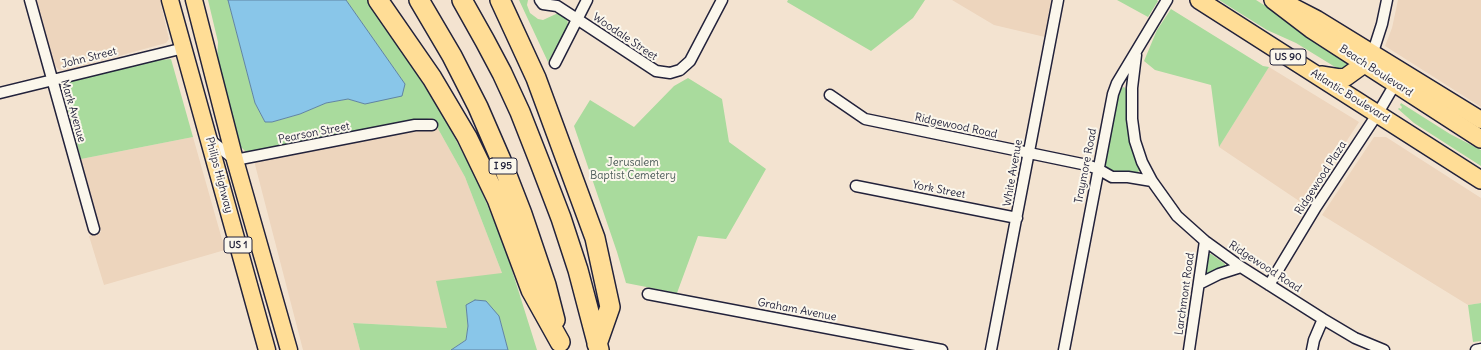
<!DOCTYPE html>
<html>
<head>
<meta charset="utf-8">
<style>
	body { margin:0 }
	canvas { display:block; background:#f3e3d0 }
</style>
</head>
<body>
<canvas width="1481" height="350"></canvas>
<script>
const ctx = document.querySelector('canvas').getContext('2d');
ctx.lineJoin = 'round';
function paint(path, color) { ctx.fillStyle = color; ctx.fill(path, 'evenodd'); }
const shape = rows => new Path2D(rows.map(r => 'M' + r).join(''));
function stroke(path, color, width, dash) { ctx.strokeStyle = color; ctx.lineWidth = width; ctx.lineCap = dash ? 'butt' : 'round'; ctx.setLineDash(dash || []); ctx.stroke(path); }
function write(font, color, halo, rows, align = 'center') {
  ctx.font = font + ' Delius,sans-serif'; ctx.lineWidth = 4; ctx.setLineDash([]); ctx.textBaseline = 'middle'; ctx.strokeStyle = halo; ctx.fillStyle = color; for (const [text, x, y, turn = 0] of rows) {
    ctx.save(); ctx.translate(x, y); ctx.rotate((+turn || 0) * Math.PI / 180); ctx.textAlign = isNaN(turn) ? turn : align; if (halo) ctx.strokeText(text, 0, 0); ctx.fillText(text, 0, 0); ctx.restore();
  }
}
paint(shape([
	[36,0,160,0,169,39,166,43,64,71,59,70,54,65],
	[952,0,1051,0,1045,37,994,25],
	[1398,0,1481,0,1481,107,1385,46,1392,28],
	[1269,67,1359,122,1305,205,1219,147],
	[432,118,465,177,502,273,447,328,353,323,360,350,303,350,252,153],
	[193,137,225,250,104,285,89,236,101,232,81,159],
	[1374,137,1386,137,1481,198,1481,303,1468,305,1322,215]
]), '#edd5bd');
paint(shape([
	[208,0,228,0,255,103,265,122,272,122,300,114,326,103,348,99,365,104,405,84,346,0,368,0,440,110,477,180,505,248,537,350,508,350,499,316,466,305,468,326,466,340,451,350,360,350,353,323,447,328,436,281,502,273,465,177,432,118,250,153,246,152,240,146,236,134,217,65,218,42],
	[519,0,528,0,527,5,530,13,538,19,543,20,556,14,560,14,567,18,568,25,548,62],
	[788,0,925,0,913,18,871,51,787,2],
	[1117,0,1157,0,1158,1,1148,17],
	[1219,0,1256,0,1322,42,1349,66,1340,70,1296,43,1267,30],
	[1171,9,1263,66,1269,67,1219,147,1211,85,1155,70,1144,61,1157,30],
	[171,59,193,137,81,159,62,87,64,82,142,62],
	[688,78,722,99,729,142,766,169,726,239,698,236,677,293,626,283,617,252,574,126,590,100,634,127,674,86],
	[1124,87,1127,90,1127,126,1139,167,1140,170,1138,172,1126,173,1109,170,1105,165,1118,94,1122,88],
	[1401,103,1450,134,1481,150,1481,166,1414,123,1398,109,1399,108,1401,109,1402,107,1400,105],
	[1208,254,1211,254,1225,264,1225,266,1211,273,1207,273,1205,270],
	[1481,303,1481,341,1473,342,1468,305]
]), '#a9db9d');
const water = shape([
	[228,0,346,0,405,84,402,96,365,104,348,99,326,103,300,114,272,122,265,122,255,103,228,0],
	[475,300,486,301,499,316,508,350,451,350,466,340,468,326,466,305,475,300]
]);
paint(water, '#89c6e9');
stroke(water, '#6084a3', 1);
const minor = shape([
	[30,0,94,229],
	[540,0,543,4,557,6,577,19,656,71,670,73,680,70,690,61,722,0],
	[1373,52,1382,24,1387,0],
	[1136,55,1132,88,1132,119,1135,141,1142,162,1152,181],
	[555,63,587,0],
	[0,93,184,48],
	[830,95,865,119,1087,165,1098,169,1112,177,1128,177,1152,181,1177,216,1205,241,1241,267,1323,319,1355,338,1384,350],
	[209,139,235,160,415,125,432,125],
	[856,186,1017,218],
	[1199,284,1219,274,1241,267],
	[1269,285,1316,207,1378,113,1395,84],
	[648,294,942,350],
	[991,350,1058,0],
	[1064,350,1113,94,1117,83,1167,0],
	[1189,350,1205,241],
	[1312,350,1314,340,1323,319],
	[1476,350,1481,349]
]);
const primary = shape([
	[170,0,267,350],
	[194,0,235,160,289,350],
	[1282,1,1317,19,1481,120]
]);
const trunk = shape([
	[1199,0,1481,180],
	[1273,0,1311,29,1481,139],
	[1321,75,1340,78,1346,77,1364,64]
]);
const motorway = shape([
	[378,0,432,78,467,137,497,199,531,290,560,342],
	[419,0,452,56,478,107,501,160,522,214,546,285,555,320],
	[462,0,485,41,502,73,520,112,540,163,561,218,578,270,599,350],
	[500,0,536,78,595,238,610,307,597,344]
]);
stroke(minor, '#22223b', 13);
stroke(primary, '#22223b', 19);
stroke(trunk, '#22223b', 20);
stroke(motorway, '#22223b', 22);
stroke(minor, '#fbf7ec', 10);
stroke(primary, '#ffdd96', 16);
stroke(trunk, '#ffdd96', 17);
stroke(motorway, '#ffdd96', 19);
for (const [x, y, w] of [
	[1288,57,36],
	[503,166,28],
	[238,245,28]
]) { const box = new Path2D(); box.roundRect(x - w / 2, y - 8, w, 16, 3); ctx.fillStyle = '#fbf7ec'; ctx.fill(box); stroke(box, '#22223b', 1); }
write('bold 10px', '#22223b', null, [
	["US 90",1288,57],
	["I 95",503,166],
	["US 1",238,245]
]);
write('11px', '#22223b', '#fbf7ec', [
	["Woodale Street",625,37,34],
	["John Street",89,58,-14],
	["Beach Boulevard",1376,71,33],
	["Atlantic Boulevard",1350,96,32],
	["Mark Avenue",73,111,74],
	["Ridgewood Road",956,126,12],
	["Pearson Street",314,133,-11],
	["Traymore Road",1086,166,-79],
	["White Avenue",1013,173,-80],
	["Philips Highway",219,175,75],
	["Ridgewood Plaza",1321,178,-57],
	["York Street",939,190,11],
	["Ridgewood Road",1265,267,33],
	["Larchmont Road",1185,294,-82],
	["Graham Avenue",797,310,11]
]);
write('11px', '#4a5a58', '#fbf7ec', [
	["Jerusalem",633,163],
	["Baptist Cemetery",633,176]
]);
</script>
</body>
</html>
